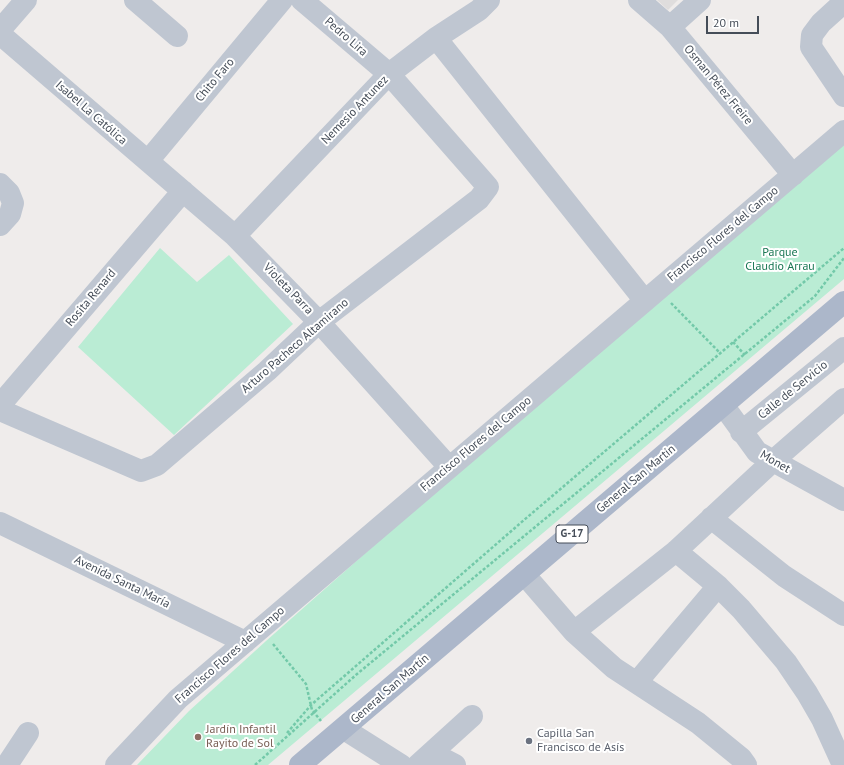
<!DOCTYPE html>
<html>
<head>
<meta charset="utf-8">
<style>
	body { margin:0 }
	#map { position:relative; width:844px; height:765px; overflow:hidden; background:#efeceb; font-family:"PT Sans",sans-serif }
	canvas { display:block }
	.scale { position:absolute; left:706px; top:16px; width:53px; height:18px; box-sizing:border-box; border:2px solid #454d58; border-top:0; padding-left:5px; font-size:12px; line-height:14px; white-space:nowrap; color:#454d58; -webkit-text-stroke:3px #fff; paint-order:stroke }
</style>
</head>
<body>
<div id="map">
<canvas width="844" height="765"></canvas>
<div class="scale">20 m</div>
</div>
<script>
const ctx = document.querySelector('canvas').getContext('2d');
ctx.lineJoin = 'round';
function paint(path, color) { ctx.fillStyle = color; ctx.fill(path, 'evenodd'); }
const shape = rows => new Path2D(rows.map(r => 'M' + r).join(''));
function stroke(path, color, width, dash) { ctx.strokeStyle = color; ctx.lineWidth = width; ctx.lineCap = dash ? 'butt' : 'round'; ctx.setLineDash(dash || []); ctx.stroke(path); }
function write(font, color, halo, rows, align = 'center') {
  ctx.font = font + ' "PT Sans",sans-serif'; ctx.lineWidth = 4; ctx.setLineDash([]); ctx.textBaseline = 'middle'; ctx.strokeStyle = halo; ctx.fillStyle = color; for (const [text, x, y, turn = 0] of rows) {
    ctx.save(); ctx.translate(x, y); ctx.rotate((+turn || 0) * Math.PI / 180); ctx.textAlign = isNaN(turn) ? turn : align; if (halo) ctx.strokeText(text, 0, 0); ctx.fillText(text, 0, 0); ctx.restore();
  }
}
paint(shape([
	[657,0,678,0,668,10]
]), '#dfdddd');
paint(shape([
	[844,132,844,279,268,765,137,765,189,711,266,641,770,195],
	[160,248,197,282,229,255,293,324,174,435,78,347]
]), '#baecd4');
stroke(shape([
	[671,303,720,353],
	[733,342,745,355],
	[273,644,306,684,312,710,321,721],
	[287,733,311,705,524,520,844,248],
	[255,765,357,674,815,296,844,258]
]), '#73c9a9', 2.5, [3, 2]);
stroke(shape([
	[135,0,177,36],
	[639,0,670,27,793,175],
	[844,2,821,23,812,35,811,47,844,96],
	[670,27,700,0],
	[0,30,26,0],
	[0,34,235,236,319,322,449,467],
	[436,38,645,301],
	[148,161,282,0],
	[0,184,9,193,13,203,10,214,0,225],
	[235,236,389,74,436,38,479,10,489,0],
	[0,405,183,191],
	[723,405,757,452,844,500],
	[0,410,141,471,157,465,267,371,319,322,479,199,488,187,389,74,302,0],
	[741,432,844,348],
	[711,518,784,576,844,615],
	[0,523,245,642],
	[676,551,718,586,741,609,786,662,807,693,822,719,843,765],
	[524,574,574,632,614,668,698,723,741,758,746,765],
	[574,632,676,551,773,461,844,399],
	[637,682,718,586],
	[344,729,401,765],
	[432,753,455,765],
	[7,765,28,733],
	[116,765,178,699,844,131],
	[418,765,472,716]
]), '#bfc6d1', 22);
stroke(shape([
	[300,765,844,302]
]), '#acb7ca', 22);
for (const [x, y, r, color] of [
	[198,737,4,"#8d6e63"],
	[529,741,4,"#6b7280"]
]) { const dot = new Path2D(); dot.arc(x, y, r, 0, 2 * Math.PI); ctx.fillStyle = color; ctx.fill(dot); stroke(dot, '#fff', 1.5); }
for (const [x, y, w] of [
	[572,534,32]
]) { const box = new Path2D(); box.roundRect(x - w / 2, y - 9, w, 18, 3); ctx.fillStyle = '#fff'; ctx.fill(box); stroke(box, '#454d58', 1); }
write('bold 11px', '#454d58', null, [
	["G-17",572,534]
]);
write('12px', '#454d58', '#fff', [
	["Pedro Lira",346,37,41],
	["Chito Faro",215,80,-50],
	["Osman Pérez Freire",718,85,50],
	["Nemesio Antunez",355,110,-46],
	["Isabel La Católica",91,113,41],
	["Francisco Flores del Campo",723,234,-40],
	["Violeta Parra",288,289,46],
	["Rosita Renard",91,298,-50],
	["Arturo Pacheco Altamirano",295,346,-41],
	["Calle de Servicio",793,390,-39],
	["Francisco Flores del Campo",476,444,-40],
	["Monet",775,462,30],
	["General San Martín",636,479,-40],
	["Avenida Santa María",122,582,26],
	["Francisco Flores del Campo",230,655,-41],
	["General San Martín",390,689,-41]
]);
write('12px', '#197653', '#fff', [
	["Parque",780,253],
	["Claudio Arrau",780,267]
]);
write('12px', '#785e54', '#fff', [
	["Jardín Infantil",206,730],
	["Rayito de Sol",206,744]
], 'left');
write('12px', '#5b616d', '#fff', [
	["Capilla San",537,734],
	["Francisco de Asís",537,748]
], 'left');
</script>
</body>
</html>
